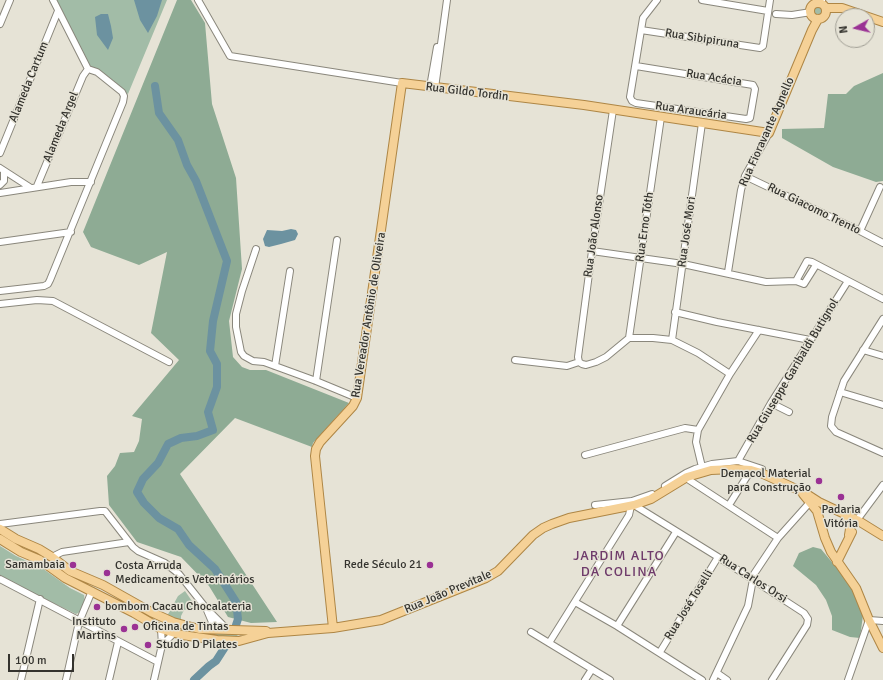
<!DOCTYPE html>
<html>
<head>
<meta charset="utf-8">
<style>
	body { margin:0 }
	#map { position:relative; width:883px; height:680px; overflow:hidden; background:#e6e3d6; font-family:Signika,sans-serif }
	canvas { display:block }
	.north { position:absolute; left:835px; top:8px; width:40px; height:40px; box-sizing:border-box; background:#e6e3d6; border:1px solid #9f9d93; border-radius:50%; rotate:262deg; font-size:11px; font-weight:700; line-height:16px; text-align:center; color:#34332e }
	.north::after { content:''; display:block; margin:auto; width:14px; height:18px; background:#9a3194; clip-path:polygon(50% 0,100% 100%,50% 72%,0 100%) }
	.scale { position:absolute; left:8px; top:654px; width:66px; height:18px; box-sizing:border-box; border:2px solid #34332e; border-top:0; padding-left:5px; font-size:12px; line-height:14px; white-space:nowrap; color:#34332e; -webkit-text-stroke:3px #e6e3d6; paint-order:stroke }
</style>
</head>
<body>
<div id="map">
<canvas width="883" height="680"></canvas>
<div class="north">N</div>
<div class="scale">100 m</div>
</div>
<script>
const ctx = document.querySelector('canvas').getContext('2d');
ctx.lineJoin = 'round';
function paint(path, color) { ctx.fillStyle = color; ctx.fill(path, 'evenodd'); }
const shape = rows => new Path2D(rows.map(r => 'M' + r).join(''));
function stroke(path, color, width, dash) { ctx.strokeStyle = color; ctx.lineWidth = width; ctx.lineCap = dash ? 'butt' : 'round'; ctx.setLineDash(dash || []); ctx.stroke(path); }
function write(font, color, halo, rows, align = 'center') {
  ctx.font = font + ' Signika,sans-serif'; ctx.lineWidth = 3; ctx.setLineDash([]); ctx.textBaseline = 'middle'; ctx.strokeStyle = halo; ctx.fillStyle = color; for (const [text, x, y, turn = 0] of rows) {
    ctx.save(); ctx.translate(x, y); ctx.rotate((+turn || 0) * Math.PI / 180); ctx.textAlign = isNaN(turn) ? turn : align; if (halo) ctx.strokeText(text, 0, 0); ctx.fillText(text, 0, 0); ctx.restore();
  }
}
paint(shape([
	[53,0,167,0,128,94,88,65],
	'812.5 10a5.5 5.5 0 1 1 11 0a5.5 5.5 0 1 1-11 0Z',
	[0,546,16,556,42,568,70,588,84,595,85,603,80,612,76,614,0,577],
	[185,591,196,607,184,610,181,616,181,622,166,618,178,596],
	[169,626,193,632,237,634,238,638,202,636,168,629]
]), '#a2bca7');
paint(shape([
	[177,0,191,0,205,23,212,104,236,178,242,269,229,321,233,357,242,367,250,370,266,370,349,403,313,443,312,447,235,418,180,474,277,622,251,623,228,617,209,586,181,557,137,542,109,505,107,476,115,466,120,453,134,452,139,441,142,419,132,416,179,360,151,333,167,252,139,265,91,247,83,232],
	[883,73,883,181,876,182,833,167,782,138,782,129,824,128,828,94,846,94,854,86],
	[813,547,821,549,846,579,854,592,863,615,860,638,850,637,832,630,832,616,826,600,816,585,793,566,799,553]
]), '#8eab94');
paint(shape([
	[134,0,162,0,157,16,148,33,140,20],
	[101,14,108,14,111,26,113,38,108,50,97,35,95,17],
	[291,229,296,230,298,234,295,240,281,244,269,247,265,246,263,239,267,230,282,231]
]), '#6c92a0');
stroke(shape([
	[155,86,159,113,178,140,187,165,196,181,227,261,213,321,210,351,217,364,217,387,208,412,213,430,197,436,181,438,168,444,158,463,143,479,137,492,144,503,159,518,178,529,189,545,215,569,236,602,238,619,236,625],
	[194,680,209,666,216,661,225,647]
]), '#6c92a0', 8);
const minor = shape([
	[53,0,88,69],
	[198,0,230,56,402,83],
	[702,0,768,11],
	[818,3,822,0],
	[776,14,792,15,811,12],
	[0,24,10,0],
	[641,30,760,48,763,46,770,0],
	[636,66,753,85,755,89,750,118,746,119,636,103,632,101,630,97,643,18,657,0],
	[430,87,437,47],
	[435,88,447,0],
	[0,153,58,11],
	[0,168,31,188],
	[745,176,860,231,883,243],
	[0,185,4,181,4,171],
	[37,186,83,76,88,69],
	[0,193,71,182,91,182],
	[860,231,880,187],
	[0,242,71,232],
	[256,249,242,291,236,314,236,327,241,352,244,356,253,361,264,362,316,381,357,398],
	[592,251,683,264,766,282,796,281],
	[816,265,804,284,796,281,807,261,812,262,883,299],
	[728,272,741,190,745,176,769,133],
	[0,291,44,286,48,284,50,280,123,102,124,96,122,92,97,72,88,69],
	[0,304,37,300,53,301,169,362],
	[675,312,717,322,810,340],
	[883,319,844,381,832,417,831,426,836,432,883,453],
	[629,338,661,117],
	[672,340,702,123],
	[863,350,883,356],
	[515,360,567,366,579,362],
	[579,362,578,357,592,251,613,110],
	[579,362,582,364,586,365,596,362,606,357,629,338,653,338,672,340,698,353,730,374],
	[275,366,290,271],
	[316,381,337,240],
	[840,392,883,405],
	[771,403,789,412],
	[585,455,685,428,698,430],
	[738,461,771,403,848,281],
	[702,467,696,442,698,430,730,374,759,330],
	[686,478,778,538],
	[665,486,686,473,695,469,712,464,738,461,762,469],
	[595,505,632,501,652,494],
	[634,505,718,557,804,613,808,619,807,625,772,680],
	[729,505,751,470],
	[854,522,857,520,883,485],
	[0,524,100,511,105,511,133,547,138,551,165,563,179,574,206,608,212,622,209,629],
	[52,557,62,552,129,542],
	[0,579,158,662],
	[575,602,617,626,702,680],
	[210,612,228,630],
	[617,626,676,532],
	[531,632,610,680],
	[549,643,629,515,631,506],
	[162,645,174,633],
	[660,652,718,557],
	[717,673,727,680],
	[21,680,40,599],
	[66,680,79,622,92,591],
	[109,680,118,642],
	[154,680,162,645,161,629],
	[585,680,592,669],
	[713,680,748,606,754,574,778,538,812,500],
	[848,680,869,620,883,621]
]);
const major = shape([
	'810 11a8 8 0 1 1 16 0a8 8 0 1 1-16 0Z',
	[826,8,842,8,883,22],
	[803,494,817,511,825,538,831,552,856,588,869,620,883,648],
	[845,517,850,520,851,523,849,535],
	[0,529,16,539,39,549,52,557,70,571,103,585,151,612,173,622,199,629,266,631],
	[0,539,21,552,40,560,65,578,134,613,161,629,182,635,217,640,239,641,268,633,333,628,381,620,486,578,498,571,533,535,543,528,552,524,569,518,634,505,651,499,687,477,711,470,734,469,751,470,761,473,805,493,819,502,857,520,883,536],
	[837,562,852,532],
	[333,628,315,456,316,449,320,442,353,406,357,398,402,83,584,105,769,133,812,30,818,19]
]);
stroke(minor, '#8a877c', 8);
stroke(major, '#ae8645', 10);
stroke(minor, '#fff', 6);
stroke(major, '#f5d197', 8);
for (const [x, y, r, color] of [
	[819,481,4,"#9a3194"],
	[841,497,4,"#9a3194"],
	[73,565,4,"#9a3194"],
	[430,565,4,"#9a3194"],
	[107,573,4,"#9a3194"],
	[97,607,4,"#9a3194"],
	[135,627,4,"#9a3194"],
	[124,629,4,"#9a3194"],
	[148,645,4,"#9a3194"]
]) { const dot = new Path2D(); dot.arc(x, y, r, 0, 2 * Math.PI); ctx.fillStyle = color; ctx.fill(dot); stroke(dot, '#e6e3d6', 1.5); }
write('12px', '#34332e', '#e6e3d6', [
	["Rua Sibipiruna",702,39,9],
	["Rua Acácia",714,78,9],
	["Alameda Cartum",29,82,-68],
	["Rua Gildo Tordin",467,92,7],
	["Rua Araucária",691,111,8],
	["Alameda Argel",61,127,-68],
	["Rua Fioravante Agnello",767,132,-66],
	["Rua Giacomo Trento",814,209,26],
	["Rua Erno Tóth",645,227,-82],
	["Rua José Mori",687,232,-82],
	["Rua João Alonso",594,236,-82],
	["Rua Vereador Antônio de Oliveira",369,315,-81],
	["Rua Giuseppe Garibaldi Butignol",793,371,-59],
	["Rua Carlos Orsi",753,579,33],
	["Rua João Previtale",448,592,-23],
	["Rua José Toselli",689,605,-58]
]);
write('12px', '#34332e', '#e6e3d6', [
	["Demacol Material",811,474],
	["para Construção",811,488],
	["Padaria",841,510,"center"],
	["Vitória",841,524,"center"],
	["Samambaia",65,565],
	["Rede Século 21",422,565],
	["Costa Arruda",115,566,"left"],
	["Medicamentos Veterinários",115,580,"left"],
	["bombom Cacau Chocalateria",105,607,"left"],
	["Instituto",116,622],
	["Martins",116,636],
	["Oficina de Tintas",143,627,"left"],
	["Studio D Pilates",156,645,"left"]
], 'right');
ctx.letterSpacing = '1px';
write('14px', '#6f3b6b', '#e6e3d6', [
	["JARDIM ALTO",619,556],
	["DA COLINA",619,572]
]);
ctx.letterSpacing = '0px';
</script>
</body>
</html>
